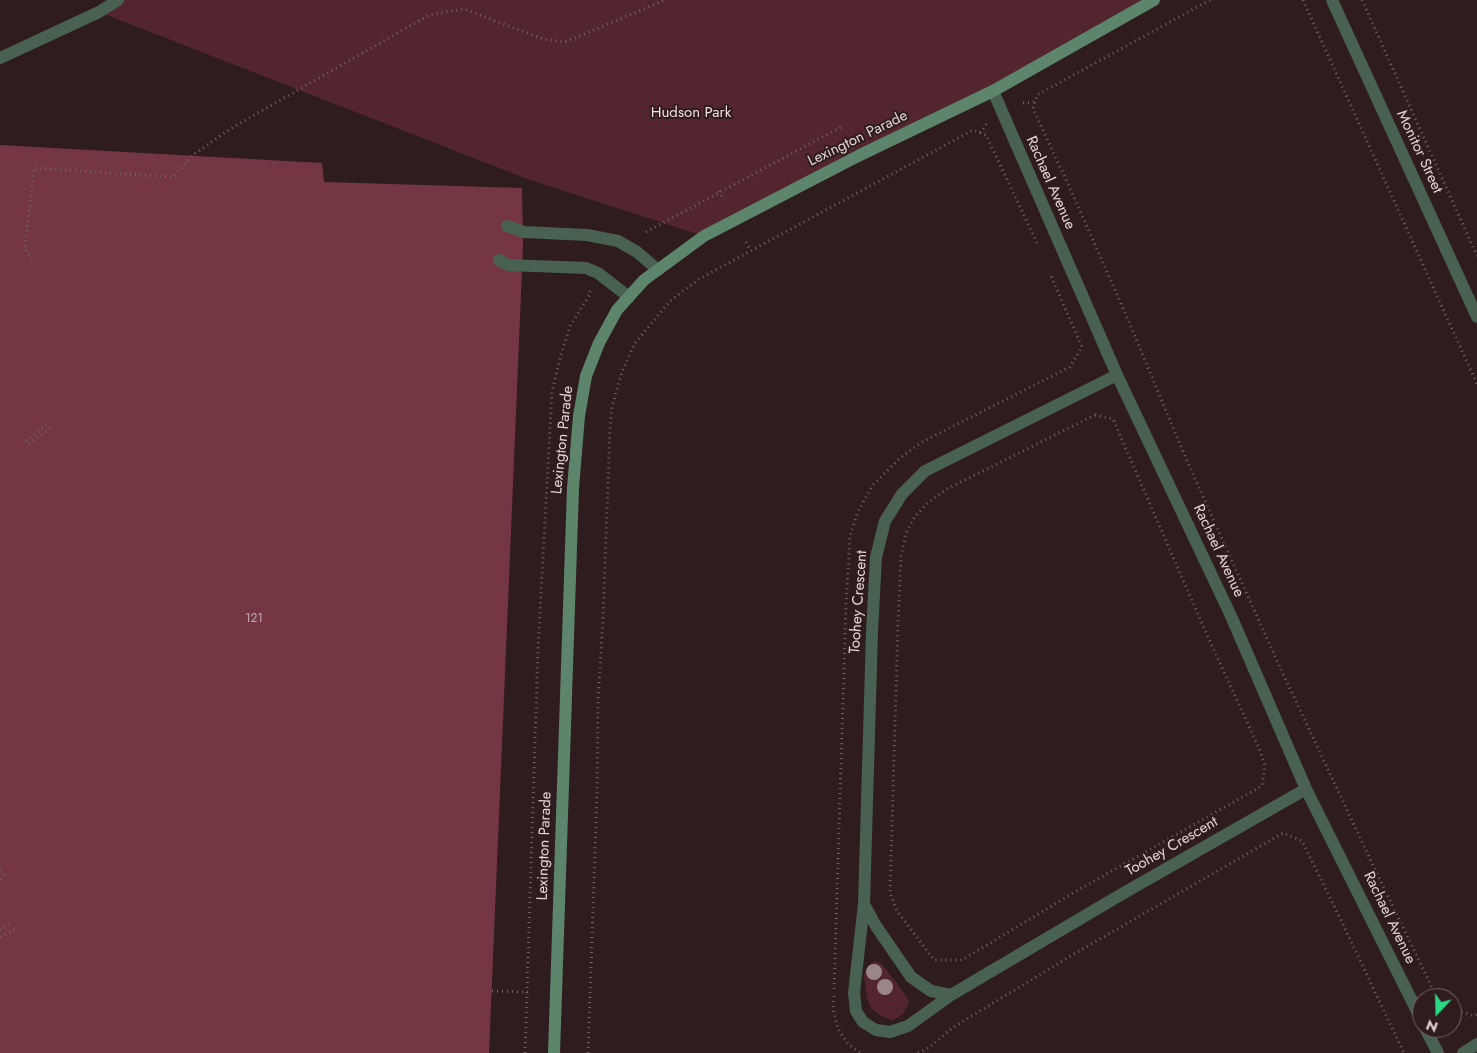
<!DOCTYPE html>
<html>
<head>
<meta charset="utf-8">
<style>
	body { margin:0 }
	#map { position:relative; width:1477px; height:1053px; overflow:hidden; background:#2f1c1f; font-family:Jost,sans-serif }
	canvas { display:block }
	.north { position:absolute; left:1412px; top:988px; width:50px; height:50px; box-sizing:border-box; background:#2f1c1f; border:1px solid #776668; border-radius:50%; rotate:201deg; font-size:14px; font-weight:700; line-height:20px; text-align:center; color:#e2d4d6 }
	.north::after { content:''; display:block; margin:auto; width:18px; height:22px; background:#2bd884; clip-path:polygon(50% 0,100% 100%,50% 72%,0 100%) }
</style>
</head>
<body>
<div id="map">
<canvas width="1477" height="1053"></canvas>
<div class="north">N</div>
</div>
<script>
const ctx = document.querySelector('canvas').getContext('2d');
ctx.lineJoin = 'round';
function paint(path, color) { ctx.fillStyle = color; ctx.fill(path, 'evenodd'); }
const shape = rows => new Path2D(rows.map(r => 'M' + r).join(''));
function stroke(path, color, width, dash) { ctx.strokeStyle = color; ctx.lineWidth = width; ctx.lineCap = dash ? 'butt' : 'round'; ctx.setLineDash(dash || []); ctx.stroke(path); }
function write(font, color, halo, rows, align = 'center') {
  ctx.font = font + ' Jost,sans-serif'; ctx.lineWidth = 4; ctx.setLineDash([]); ctx.textBaseline = 'middle'; ctx.strokeStyle = halo; ctx.fillStyle = color; for (const [text, x, y, turn = 0] of rows) {
    ctx.save(); ctx.translate(x, y); ctx.rotate((+turn || 0) * Math.PI / 180); ctx.textAlign = isNaN(turn) ? turn : align; if (halo) ctx.strokeText(text, 0, 0); ctx.fillText(text, 0, 0); ctx.restore();
  }
}
paint(shape([
	[118,0,1154,0,993,91,855,150,704,236,530,180,99,12],
	[874,961,881,963,904,993,909,1002,904,1013,899,1017,892,1020,882,1016,872,1009,867,999,864,975,870,964]
]), '#53262f');
paint(shape([
	[0,145,322,163,324,182,522,188,523,246,489,1053,0,1053]
]), '#743643');
stroke(shape([
	[1210,0,1037,95,1033,109,1069,186,1126,315,1187,461,1278,663,1371,861,1437,998],
	[1303,0,1477,384],
	[1362,0,1477,256],
	[1023,103,1035,102],
	[980,133,987,123],
	[719,191,724,200],
	[646,232,841,127],
	[746,242,750,250],
	[32,259,25,249,34,168,173,177,193,155,230,129,429,15,464,9,543,39,565,42,665,0],
	[1095,415,1113,419,1207,635,1259,748,1265,766,1262,786,1080,889,962,960,934,960,897,911,890,893,898,624,901,556,906,533,915,516,929,502,947,489,1095,415],
	[26,441,50,422],
	[29,444,53,426],
	[0,870,3,868],
	[0,879,7,872],
	[0,930,13,923],
	[0,937,16,929],
	[834,989,846,605,850,536,858,511,873,485,900,458,922,442,1070,367,1082,347,1051,276],
	[492,991,528,992],
	[834,996,833,1009,838,1029,848,1044,860,1053],
	[1452,1009,1474,1016,1477,1014],
	[525,1053,538,648,552,392,560,358,570,326,590,294,590,290],
	[588,1053,597,794,598,702,603,618,610,427,612,407,622,372,635,343,670,301,699,279,973,130,986,135,1037,243],
	[918,1053,930,1047,952,1028,1069,957,1283,833,1302,841,1340,918,1404,1053]
]), '#736264', 3, [1, 4]);
stroke(shape([
	[507,226,524,232,587,235,618,241,637,252,658,270],
	[499,260,508,265,586,268,598,273,629,297]
]), '#496151', 12);
stroke(shape([
	[1332,0,1477,317],
	[0,58,99,12,118,0],
	[993,91,1117,375,1231,616,1306,789,1422,1021],
	[1117,375,925,471,902,494,885,521,876,557,872,632,864,904,876,926,911,977,931,991,951,995,1122,894,1306,789],
	[864,904,854,993,856,1011,863,1022,876,1030,890,1032,908,1026,951,995],
	[1425,1028,1438,1053],
	[1463,1053,1477,1044]
]), '#496151', 12);
stroke(shape([
	[554,1053,573,488,579,416,586,376,599,343,617,310,644,280,704,236,858,156,993,91,1154,0]
]), '#5d856b', 12);
ctx.fillStyle = '#9a8689';
for (const [x, y] of [
	[874,972],
	[885,987]
]) { ctx.beginPath(); ctx.arc(x, y, 8, 0, 2 * Math.PI); ctx.fill(); }
write('12px', '#c6acb1', null, [
	["121",254,619]
]);
write('15px', '#f2dde0', '#2f1c1f', [
	["Hudson Park",691,113]
]);
write('15px', '#e2d4d6', '#2f1c1f', [
	["Lexington Parade",858,139,-26],
	["Monitor Street",1419,152,65],
	["Rachael Avenue",1050,183,66],
	["Lexington Parade",563,440,-84],
	["Rachael Avenue",1218,551,65],
	["Toohey Crescent",859,602,-86],
	["Lexington Parade",545,846,-88],
	["Toohey Crescent",1172,847,-30],
	["Rachael Avenue",1389,918,64]
]);
</script>
</body>
</html>
